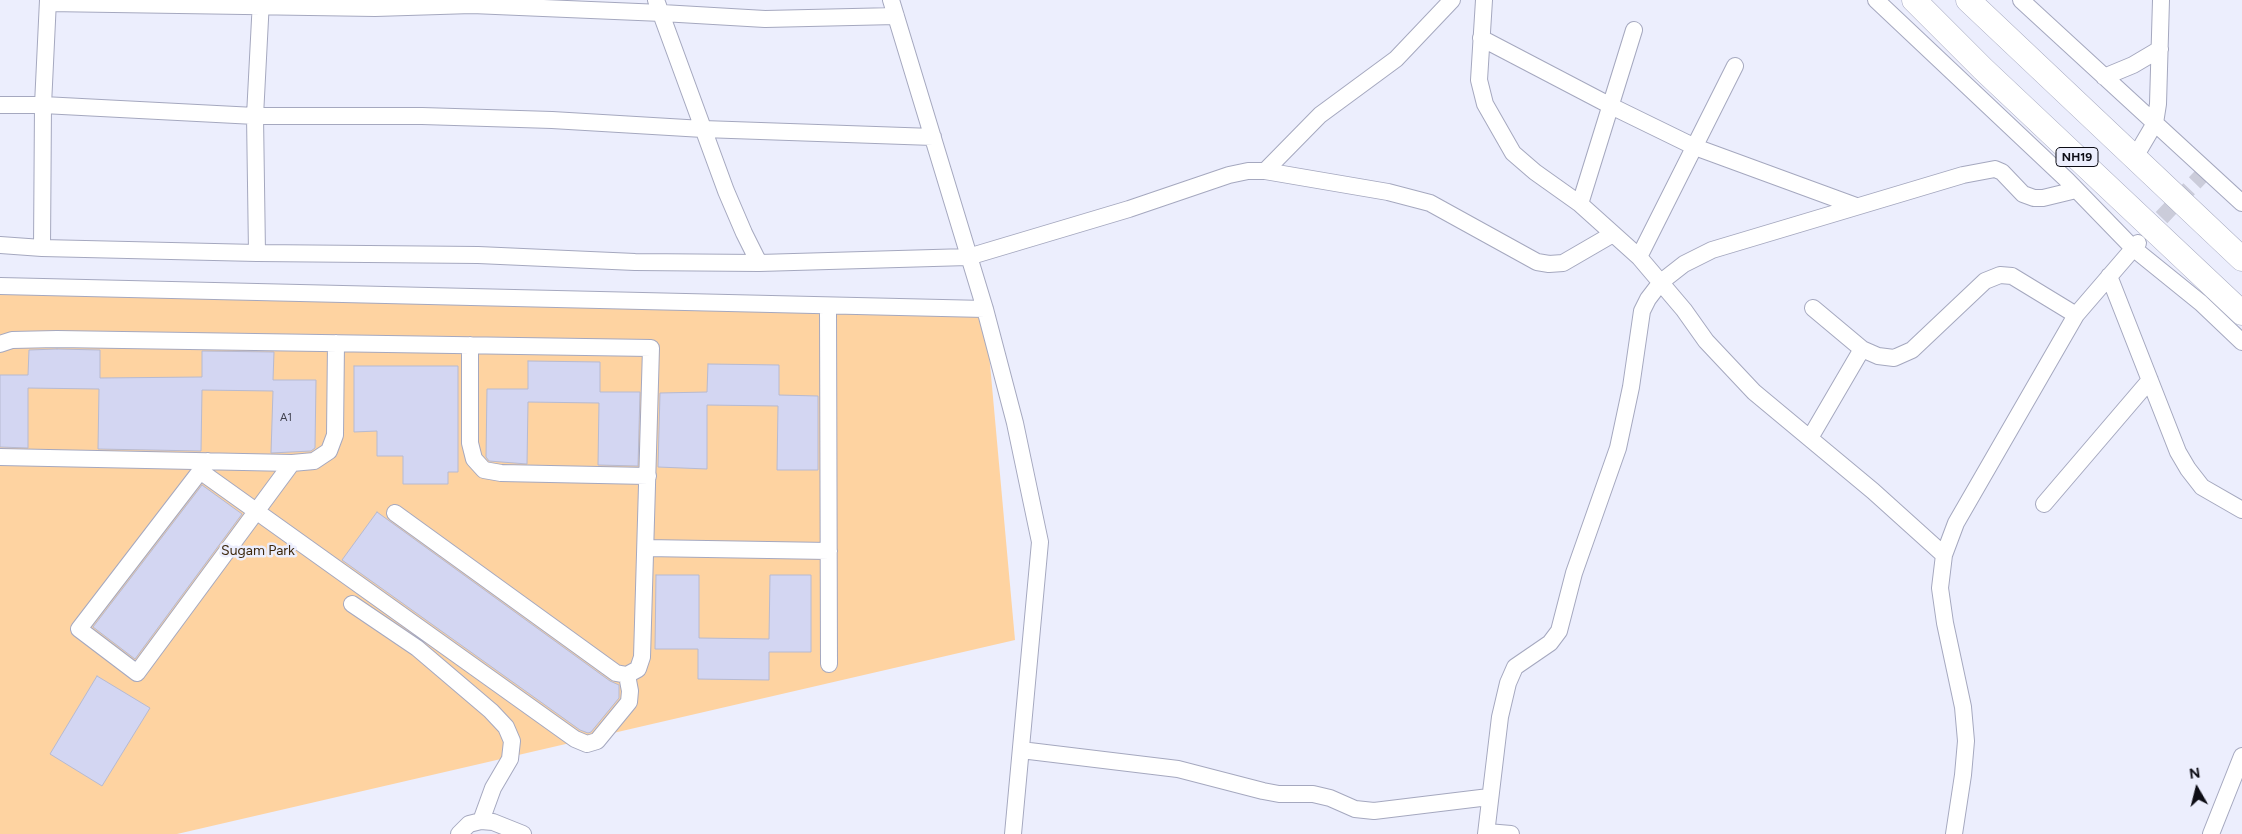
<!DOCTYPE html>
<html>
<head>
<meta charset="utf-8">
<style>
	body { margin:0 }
	#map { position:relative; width:2242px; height:834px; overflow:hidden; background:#eceefd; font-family:Figtree,sans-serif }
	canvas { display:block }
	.north { position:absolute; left:2172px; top:764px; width:50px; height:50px; -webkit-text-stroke:4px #eceefd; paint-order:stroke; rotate:352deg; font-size:14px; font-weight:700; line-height:20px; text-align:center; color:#0d0d15 }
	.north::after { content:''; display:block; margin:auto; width:18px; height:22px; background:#0d0d15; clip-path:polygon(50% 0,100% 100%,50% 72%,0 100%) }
</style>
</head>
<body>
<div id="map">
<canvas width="2242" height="834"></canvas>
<div class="north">N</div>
</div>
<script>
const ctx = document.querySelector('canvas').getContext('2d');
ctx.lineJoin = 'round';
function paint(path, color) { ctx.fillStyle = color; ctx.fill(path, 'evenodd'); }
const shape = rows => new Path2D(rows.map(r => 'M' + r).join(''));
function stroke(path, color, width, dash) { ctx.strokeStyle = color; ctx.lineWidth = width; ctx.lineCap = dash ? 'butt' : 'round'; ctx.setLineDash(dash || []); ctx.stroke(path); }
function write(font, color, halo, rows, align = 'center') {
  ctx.font = font + ' Figtree,sans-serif'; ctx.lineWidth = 5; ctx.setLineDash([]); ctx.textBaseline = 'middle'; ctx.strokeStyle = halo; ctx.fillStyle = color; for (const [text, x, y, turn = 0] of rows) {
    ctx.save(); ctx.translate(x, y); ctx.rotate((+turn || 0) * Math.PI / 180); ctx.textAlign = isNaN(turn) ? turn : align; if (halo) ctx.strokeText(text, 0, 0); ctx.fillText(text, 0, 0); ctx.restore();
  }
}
paint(shape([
	[0,286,985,309,1015,640,177,834,0,834]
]), '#fed3a1');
const building = shape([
	[57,349,100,350,100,378,202,377,202,351,274,352,273,380,316,380,315,448,311,451,271,453,273,391,202,390,201,451,98,449,99,389,28,388,28,448,0,447,0,375,28,375,29,350,57,349],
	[528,361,600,362,600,392,640,392,638,466,598,465,599,403,528,402,527,464,489,461,486,457,487,389,528,389,528,361],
	[708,364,779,365,779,395,818,396,818,470,777,470,778,406,707,405,707,469,658,467,660,393,707,392,708,364],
	[354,366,458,366,458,472,448,472,448,484,403,484,403,456,377,456,377,431,354,432,354,366],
	[202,485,242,514,135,659,93,627,202,485],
	[377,512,610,681,619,685,619,698,591,732,588,733,580,730,342,560,377,512],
	[656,575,699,575,699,638,769,639,770,575,811,575,811,652,769,652,769,680,698,679,698,649,655,649,656,575],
	[97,676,150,708,102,786,50,754,97,676]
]);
paint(building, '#d3d6f2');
stroke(building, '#b7bad1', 1);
stroke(shape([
	[2145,235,2205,172]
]), '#cbccda', 16, [16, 8]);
const minor = shape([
	[656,0,726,191,744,233,759,263],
	[891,0,985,309,1015,423,1040,542,1013,834],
	[1484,0,1479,80,1485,104,1513,153,1535,172,1580,204,1639,257,1684,310,1706,341,1754,392,1873,491,1944,555],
	[1876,0,2067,180,2133,248,2201,303,2242,342],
	[2021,0,2242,203],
	[48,3,375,8,472,5,662,13,765,19,896,16],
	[1481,38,1611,106,1695,147,1856,206],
	[2104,77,2133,65,2160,49],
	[0,105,43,105,255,116,422,116,552,120,703,129,933,137],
	[2135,157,2155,123,2158,104,2161,0],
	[1265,171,1320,115,1396,59,1452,0],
	[1580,204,1634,30],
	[0,245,42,248,257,253,478,255,635,262,759,263,968,257,1129,209,1229,175,1248,171,1265,171,1388,192,1430,203,1537,262,1549,264,1563,263,1613,234],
	[42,248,43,105,48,0],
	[257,253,255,116,261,0],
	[1639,257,1735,66],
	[2109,276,2178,452,2188,469,2202,487,2242,510],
	[0,286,985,309],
	[828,306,829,664],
	[1813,308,1862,349,1878,356,1894,358,1912,350,1985,281,2000,275,2012,276,2076,315],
	[0,344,12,340,57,339,651,348,642,657,638,669,627,675,616,673,395,513],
	[470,345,470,443,474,459,484,470,501,473,648,476],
	[1810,438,1862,349],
	[0,457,292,463,314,461,329,451,335,435,336,343],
	[208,461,79,629,137,673,292,463],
	[200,471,575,739,587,744,597,741,629,702,630,691,627,675],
	[2044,504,2150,380],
	[646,548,829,551],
	[352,604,417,648,491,711,506,727,512,741,510,759,493,788,481,821],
	[1021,750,1178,769,1263,791,1279,794,1313,794,1330,798,1355,809,1374,811,1489,797],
	[1487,832,1511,834],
	[459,834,469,824,481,821,493,822,523,834],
	[1486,834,1500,717,1508,683,1515,667,1550,643,1559,631,1574,573,1618,448,1631,387,1642,311,1648,299,1661,282,1684,264,1712,250,1963,175,1995,169,2002,172,2023,194,2034,198,2043,198,2076,190],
	[1954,834,1963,775,1966,741,1963,707,1945,623,1940,588,1944,555,1956,523,2076,315,2138,243],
	[2211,834,2242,756]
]);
const highway = shape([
	[1914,0,1983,69,2242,313],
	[1968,0,2242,259]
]);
stroke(minor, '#a5a8bf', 18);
stroke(highway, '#a5a8bf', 25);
stroke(minor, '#fff', 16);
stroke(highway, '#fff', 24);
write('11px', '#3e3f4c', null, [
	["A1",286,418]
]);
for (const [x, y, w] of [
	[2077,157,42]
]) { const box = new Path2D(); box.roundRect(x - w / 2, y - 9.5, w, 19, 4); ctx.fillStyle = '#eceefd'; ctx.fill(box); stroke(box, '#0d0d15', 1); }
write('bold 12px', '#0d0d15', null, [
	["NH19",2077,157]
]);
write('14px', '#3e290e', '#eceefd', [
	["Sugam Park",258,551]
]);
</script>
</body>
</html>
